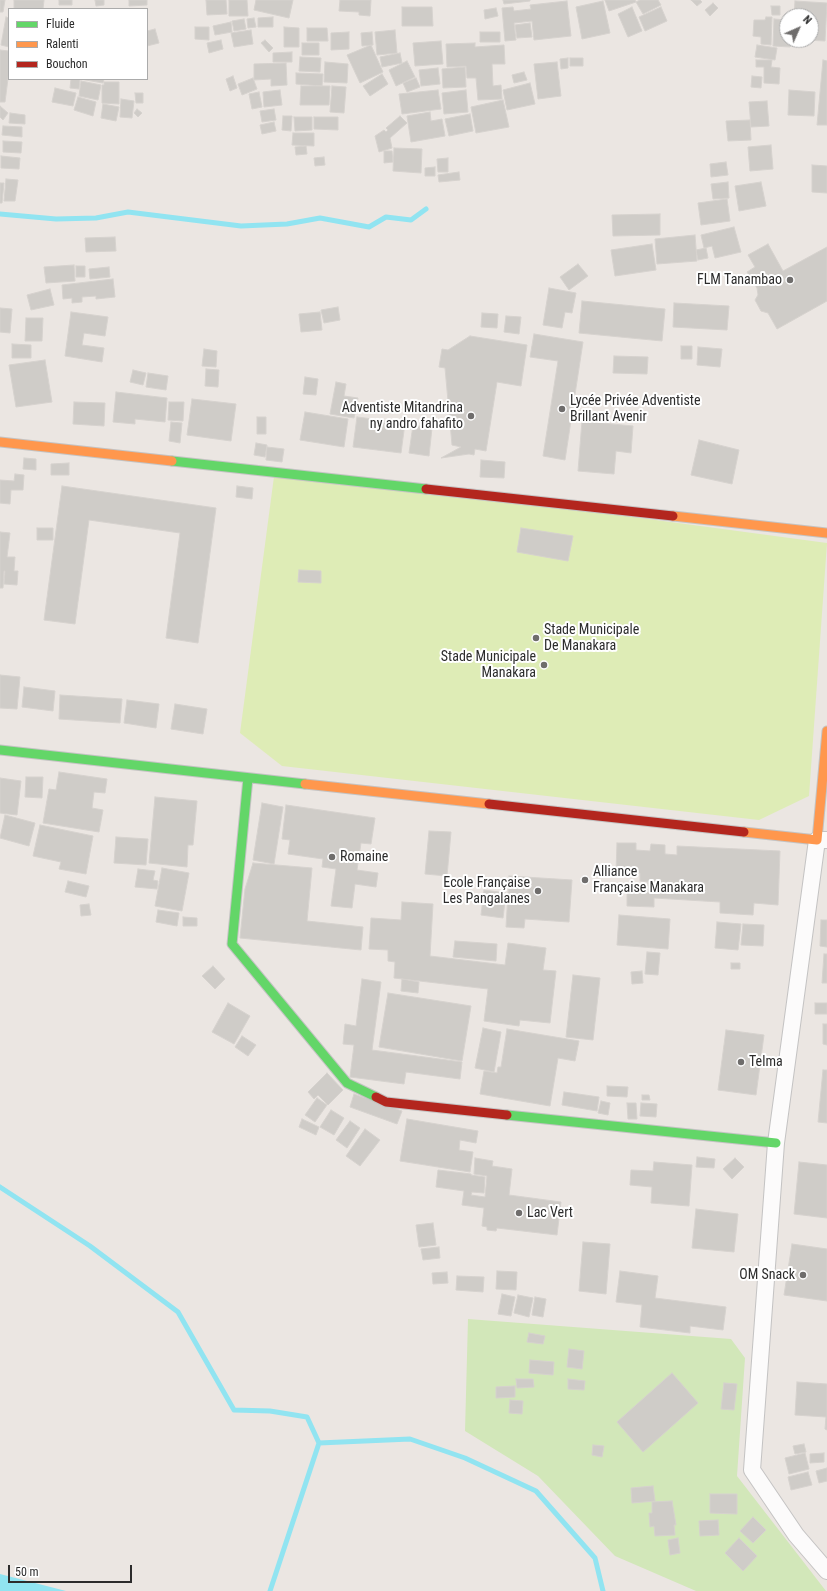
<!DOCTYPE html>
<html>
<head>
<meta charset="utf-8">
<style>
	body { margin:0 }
	#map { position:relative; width:827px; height:1591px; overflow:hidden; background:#ebe6e2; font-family:"Roboto Condensed",sans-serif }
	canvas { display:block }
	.legend { position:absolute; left:8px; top:8px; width:140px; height:72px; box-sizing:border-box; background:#fff; border:1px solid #ababab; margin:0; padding:5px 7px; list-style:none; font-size:12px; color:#2c2c2c }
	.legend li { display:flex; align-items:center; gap:8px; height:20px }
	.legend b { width:20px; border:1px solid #ababab }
	.north { position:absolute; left:779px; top:8px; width:40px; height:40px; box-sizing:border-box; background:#fff; border:1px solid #ababab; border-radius:50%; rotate:45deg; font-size:11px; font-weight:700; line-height:16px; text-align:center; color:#2c2c2c }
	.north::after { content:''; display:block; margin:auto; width:14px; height:18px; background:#6f6d6c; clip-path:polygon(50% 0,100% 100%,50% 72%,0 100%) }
	.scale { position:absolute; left:8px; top:1565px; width:124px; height:18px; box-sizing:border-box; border:2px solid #2c2c2c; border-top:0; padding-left:5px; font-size:12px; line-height:14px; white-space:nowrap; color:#2c2c2c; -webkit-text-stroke:3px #fff; paint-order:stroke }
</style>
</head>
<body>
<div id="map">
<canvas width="827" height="1591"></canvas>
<ul class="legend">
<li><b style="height:5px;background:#63d668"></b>Fluide</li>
<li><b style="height:5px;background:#ff974d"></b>Ralenti</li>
<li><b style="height:5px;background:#b3261e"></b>Bouchon</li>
</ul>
<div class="north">N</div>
<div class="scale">50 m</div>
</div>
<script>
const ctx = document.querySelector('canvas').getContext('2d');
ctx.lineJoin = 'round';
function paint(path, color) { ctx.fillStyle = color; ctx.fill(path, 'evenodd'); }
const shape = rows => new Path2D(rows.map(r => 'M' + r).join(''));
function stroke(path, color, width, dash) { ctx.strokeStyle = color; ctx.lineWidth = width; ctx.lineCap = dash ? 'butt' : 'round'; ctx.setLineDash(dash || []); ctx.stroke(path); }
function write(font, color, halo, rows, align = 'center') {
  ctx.font = font + ' "Roboto Condensed",sans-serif'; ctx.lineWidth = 4; ctx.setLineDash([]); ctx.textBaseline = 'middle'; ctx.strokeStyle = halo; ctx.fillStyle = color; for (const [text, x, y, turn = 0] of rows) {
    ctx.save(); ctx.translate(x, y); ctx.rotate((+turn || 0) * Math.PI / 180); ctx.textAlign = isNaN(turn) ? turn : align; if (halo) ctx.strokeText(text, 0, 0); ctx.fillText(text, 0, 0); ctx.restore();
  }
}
paint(shape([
	[468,1319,731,1339,745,1358,737,1476,826,1591,696,1591,615,1556,538,1476,465,1431]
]), '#d2e7b9');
paint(shape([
	[275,469,827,543,809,796,759,820,282,766,240,733]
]), '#deecb6');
paint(shape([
	[0,1574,66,1591,0,1591]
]), '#91e4f1');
stroke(shape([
	[0,214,56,219,96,218,128,212,241,226,287,224,320,218,369,227,386,217,411,220,426,209],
	[0,1187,90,1246,178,1312,234,1410,270,1411,307,1417,319,1443,410,1439,465,1458,536,1491,595,1558,603,1591],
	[270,1591,319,1443]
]), '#91e4f1', 5);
const building = shape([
	[0,0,5,0,3,12,0,12,0,0],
	[14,0,44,0,43,9,14,9,14,0],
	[59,0,72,0,72,5,59,5,59,0],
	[95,0,104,0,104,5,96,6,95,0],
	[129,0,147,0,147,5,129,6,129,0],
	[206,0,226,0,227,14,207,15,206,0],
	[229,0,247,0,248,16,229,16,229,0],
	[256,0,293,0,289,18,254,10,256,0],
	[340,0,371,0,370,16,359,15,359,12,339,11,340,0],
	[503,0,530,0,530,1,504,4,503,0],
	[605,0,635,0,636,2,609,11,605,0],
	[640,0,658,0,661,5,643,14,636,2,640,0],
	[691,0,700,0,702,2,697,6,691,0],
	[567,1,571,36,534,40,532,21,514,23,516,40,505,41,502,8,513,7,514,11,531,9,530,5,567,1],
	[603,1,610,33,582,39,576,7,603,1],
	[795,1,827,3,825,41,806,40,811,40,811,16,794,16,795,1],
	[713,3,718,8,710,16,705,10,713,3],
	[771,6,780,6,780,15,772,15,771,6],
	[402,7,432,7,433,26,402,26,402,7],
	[632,7,642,31,628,37,618,14,632,7],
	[661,7,667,21,645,31,639,17,661,7],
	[496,8,498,16,485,19,484,10,496,8],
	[6,17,9,18,9,47,1,45,6,17],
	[273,17,273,27,258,27,258,18,273,17],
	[766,17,772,17,771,45,761,44,761,37,753,36,754,20,765,20,766,17],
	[254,18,256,27,248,28,247,19,254,18],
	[244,19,246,29,234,31,232,21,244,19],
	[774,19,787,20,787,40,791,40,790,47,773,46,774,19],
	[231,22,232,32,215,35,213,26,231,22],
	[530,23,532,37,517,38,515,25,530,23],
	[195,27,209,27,209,40,195,39,195,27],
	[284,27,299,28,299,47,284,47,284,27],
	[307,28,327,28,328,41,307,41,307,28],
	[155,29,159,43,147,46,147,31,155,29],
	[251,30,253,44,234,47,231,33,251,30],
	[395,30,397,53,377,55,375,32,395,30],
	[349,32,349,49,331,50,331,33,349,32],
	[372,32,373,45,362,46,361,33,372,32],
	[480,32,500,32,500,42,480,42,480,32],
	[221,40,223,49,209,53,207,43,221,40],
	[265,40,273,48,269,52,261,43,265,40],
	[441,41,443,64,415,66,413,43,441,41],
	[302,43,319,43,319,55,302,55,302,43],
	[475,43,475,47,504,45,505,64,492,64,493,86,501,85,502,99,478,100,476,78,467,78,466,66,447,67,446,44,475,43],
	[371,45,383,72,360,83,347,55,371,45],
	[757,45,777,48,775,60,755,57,757,45],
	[0,50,9,51,9,71,5,102,0,102,0,50],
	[292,52,292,62,273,62,273,53,292,52],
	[400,53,402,63,382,67,380,57,400,53],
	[300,57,321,58,320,72,299,71,300,57],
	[568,58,568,68,561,69,560,59,568,58],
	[570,58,583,58,583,66,570,66,570,58],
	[756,60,772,60,771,67,780,68,779,84,764,83,764,67,756,67,756,60],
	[823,60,827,61,827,125,817,125,823,60],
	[407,61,415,77,396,86,389,70,407,61],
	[325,62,348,64,347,83,324,82,325,62],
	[557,62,561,96,538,99,534,64,557,62],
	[286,63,287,85,271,86,271,79,254,80,254,64,286,63],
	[465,67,466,87,443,88,442,69,465,67],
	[438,68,440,84,421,86,419,70,438,68],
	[524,72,527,80,514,83,512,75,524,72],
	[296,73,323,74,322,86,296,84,296,73],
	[382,74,388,84,370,96,363,86,382,74],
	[233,76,237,88,230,91,226,79,233,76],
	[752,76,762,77,761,88,751,87,752,76],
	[253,78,257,89,242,95,238,84,253,78],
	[416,78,420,87,407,92,403,83,416,78],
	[71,79,104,79,103,83,80,79,79,89,70,88,71,79],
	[81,81,101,85,98,100,79,96,81,81],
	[104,82,119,82,119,104,102,103,102,85,104,85,104,82],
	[530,83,535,104,507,110,503,90,530,83],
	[301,86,330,86,329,105,300,105,301,86],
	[332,86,346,87,344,113,330,112,332,86],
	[55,88,76,93,73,106,52,102,55,88],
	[280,90,282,105,264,107,263,92,280,90],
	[438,90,441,109,402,114,399,94,438,90],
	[466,90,468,112,444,114,442,93,466,90],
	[789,90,815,92,814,116,788,115,789,90],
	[259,92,262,107,252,109,249,94,259,92],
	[135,93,143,93,143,103,136,103,135,93],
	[78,97,96,102,93,116,74,110,78,97],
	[121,99,134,101,132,118,120,117,121,99],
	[503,100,509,127,476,133,471,107,503,100],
	[767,101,769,126,751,127,749,102,767,101],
	[103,104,119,107,116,121,101,118,103,104],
	[0,106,8,113,3,120,0,117,0,106],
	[137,109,142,113,138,117,134,113,137,109],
	[274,109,276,120,262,122,260,111,274,109],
	[430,112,431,121,442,119,445,136,411,142,407,116,430,112],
	[10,113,25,115,25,124,9,123,10,113],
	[470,114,473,131,449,136,445,119,470,114],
	[283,116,292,116,291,131,282,130,283,116],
	[400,116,407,123,390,138,392,148,379,152,375,136,384,130,386,132,388,130,386,128,400,116],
	[294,117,312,117,312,130,295,131,294,117],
	[314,117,338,117,338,130,314,129,314,117],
	[750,120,751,140,728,141,726,121,750,120],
	[274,122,276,131,262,134,260,125,274,122],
	[3,126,22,127,22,137,2,135,3,126],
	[293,133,314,133,314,146,292,145,293,133],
	[3,141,22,142,21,153,3,152,3,141],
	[771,145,773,169,750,171,748,147,771,145],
	[306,146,307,154,296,155,295,147,306,146],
	[394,148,422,149,421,173,393,171,394,148],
	[384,151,392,151,393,162,384,163,384,151],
	[1,156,20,158,19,169,1,168,1,156],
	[324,157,325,165,315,166,314,158,324,157],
	[448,158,448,172,438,172,437,159,448,158],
	[726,162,728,175,711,177,710,164,726,162],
	[812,165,827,166,827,193,812,192,812,165],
	[435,167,435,176,425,176,425,168,435,167],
	[459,172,460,180,439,182,438,175,459,172],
	[6,179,18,180,15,201,4,201,6,179],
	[728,182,729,198,713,199,711,184,728,182],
	[761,182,766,206,739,211,735,186,761,182],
	[0,183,4,183,2,203,0,203,0,183],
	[727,199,730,221,701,225,698,203,727,199],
	[660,214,660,235,613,236,612,215,660,214],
	[734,227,741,252,715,258,712,246,704,248,701,235,734,227],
	[695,235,697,261,657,264,655,239,695,235],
	[115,237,116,251,86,252,85,238,115,237],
	[652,244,656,270,615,276,611,250,652,244],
	[768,244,783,271,827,247,827,301,777,329,768,313,761,311,755,300,758,295,757,288,747,272,755,267,748,255,768,244],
	[706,248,708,258,698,260,696,250,706,248],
	[578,264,588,276,569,290,560,277,578,264],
	[74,265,75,281,46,283,44,267,74,265],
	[76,266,85,266,85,277,76,277,76,266],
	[109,267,110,277,90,279,89,269,109,267],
	[113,279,115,297,96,299,96,296,82,297,82,302,72,303,72,298,63,299,62,285,113,279],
	[549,288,576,293,572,313,565,312,562,328,543,325,549,288],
	[50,289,54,305,31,310,27,295,50,289],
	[582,301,665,309,662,341,579,333,582,301],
	[674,303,729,306,727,330,673,327,674,303],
	[338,307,340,320,324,323,321,310,338,307],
	[0,308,12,309,10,333,0,332,0,308],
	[71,312,108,317,105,336,84,333,82,345,104,348,102,362,65,356,71,312],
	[320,312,322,330,301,332,299,314,320,312],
	[482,313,498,314,497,328,481,327,482,313],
	[506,316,521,317,519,334,504,332,506,316],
	[26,318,43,318,42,341,25,341,26,318],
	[534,334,583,342,565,460,543,456,558,361,530,357,534,334],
	[470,336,527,345,521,386,497,382,486,451,475,449,474,455,469,454,441,458,461,447,452,445,445,368,439,367,442,349,448,350,470,336],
	[12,344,31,345,31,358,12,358,12,344],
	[681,346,692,346,692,359,681,359,681,346],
	[698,347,722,349,720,367,697,365,698,347],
	[204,349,217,351,216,367,202,366,204,349],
	[614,356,648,357,647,374,613,373,614,356],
	[45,360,52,402,16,407,9,365,45,360],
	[206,369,219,370,218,387,205,386,206,369],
	[133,370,146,373,143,385,130,382,133,370],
	[148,373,168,376,166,390,146,387,148,373],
	[305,377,318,379,316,395,303,394,305,377],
	[336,382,346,384,344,396,358,398,354,418,330,414,336,382],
	[116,392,167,398,165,422,135,419,135,424,113,422,116,392],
	[192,399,236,404,231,441,187,435,192,399],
	[74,402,105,403,104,426,73,424,74,402],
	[169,402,184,402,183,421,168,420,169,402],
	[305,412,348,419,344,447,300,440,305,412],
	[257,417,266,417,266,434,257,434,257,417],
	[357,417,405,423,401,453,353,447,357,417],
	[582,421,633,426,631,453,616,451,614,474,578,471,582,421],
	[171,422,182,423,180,443,169,441,171,422],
	[413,425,432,428,429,456,409,453,413,425],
	[699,440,739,450,732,484,691,475,699,440],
	[256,443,267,445,265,457,254,455,256,443],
	[267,447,284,449,282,462,266,460,267,447],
	[24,458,36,459,36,470,23,469,24,458],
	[481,460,505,462,504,478,480,477,481,460],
	[69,463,69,475,51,475,51,464,69,463],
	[15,474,24,475,23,490,11,490,10,504,0,503,0,480,14,481,15,474],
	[62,486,216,508,198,643,166,638,180,533,89,520,75,624,44,620,62,486],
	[237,486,253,488,252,499,236,497,237,486],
	[37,528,53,528,53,540,37,540,37,528],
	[521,528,573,536,568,561,517,552,521,528],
	[0,532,10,533,7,557,15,557,14,571,18,571,17,585,4,584,5,571,4,571,3,588,0,588,0,532],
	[299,570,321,571,321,583,298,582,299,570],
	[0,675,20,677,17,709,0,708,0,675],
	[24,687,55,691,53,711,22,707,24,687],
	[60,695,122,699,120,723,59,719,60,695],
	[127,700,159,704,156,728,124,723,127,700],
	[175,704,207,709,203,734,171,729,175,704],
	[59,772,107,779,105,793,94,792,92,808,103,810,99,832,43,823,49,789,56,790,59,772],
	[26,777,43,777,42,798,25,797,26,777],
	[0,778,21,781,17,815,0,813,0,778],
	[155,797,197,801,193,845,188,845,187,867,149,863,155,797],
	[262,803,283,807,274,864,253,860,262,803],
	[286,805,375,818,371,844,361,843,357,870,378,873,376,887,355,884,352,908,331,906,336,869,322,867,323,859,288,854,290,840,282,839,286,805],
	[5,815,35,823,29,846,0,838,5,815],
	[40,825,93,836,86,874,59,869,61,862,33,856,40,825],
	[429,831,451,832,447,876,425,874,429,831],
	[116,837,148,839,146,865,114,863,116,837],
	[617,843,636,843,636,850,650,851,651,844,665,845,665,854,677,855,677,846,780,851,778,905,754,903,753,915,720,913,720,902,654,898,654,907,627,906,627,892,647,893,648,882,640,881,640,873,616,872,617,843],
	[253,863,312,868,307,921,363,927,361,950,240,938,245,889,253,863],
	[162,868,189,873,182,911,155,906,162,868],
	[138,869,155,871,153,880,158,881,157,889,135,887,138,869],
	[509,876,572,880,569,922,525,919,524,928,506,927,509,876],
	[68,881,89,886,86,897,65,892,68,881],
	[484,890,506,893,503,918,481,915,484,890],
	[402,902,433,904,430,956,505,965,508,943,546,948,543,970,556,971,550,1023,520,1020,519,1026,484,1021,488,989,394,978,395,962,388,961,388,950,369,949,371,918,401,920,402,902],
	[89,904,91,915,81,916,80,905,89,904],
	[158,910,179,913,177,926,156,922,158,910],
	[619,915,670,919,668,949,617,945,619,915],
	[183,917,197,918,197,926,183,926,183,917],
	[821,920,827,920,827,947,820,946,821,920],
	[717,922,741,924,738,950,715,948,717,922],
	[743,924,764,925,763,946,741,945,743,924],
	[455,941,497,944,496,961,453,957,455,941],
	[647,952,660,953,658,975,645,974,647,952],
	[824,954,827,954,827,983,822,983,824,954],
	[731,963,740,963,740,969,731,969,731,963],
	[213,966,225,979,215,989,202,976,213,966],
	[642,971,643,983,632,984,631,972,642,971],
	[573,975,600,978,593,1040,566,1037,573,975],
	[362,979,381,982,372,1050,462,1062,460,1079,406,1072,404,1084,350,1077,354,1045,343,1044,345,1024,356,1026,362,979],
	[402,979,419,982,418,993,401,991,402,979],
	[388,993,471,1006,462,1061,379,1047,388,993],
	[228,1003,250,1016,234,1044,212,1032,228,1003],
	[815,1003,827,1003,827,1014,815,1014,815,1003],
	[823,1024,827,1024,827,1045,823,1044,823,1024],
	[483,1028,501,1032,494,1072,475,1068,483,1028],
	[507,1029,579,1041,575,1061,558,1058,550,1106,480,1094,484,1071,497,1073,498,1067,501,1067,507,1029],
	[726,1030,764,1035,756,1095,718,1090,726,1030],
	[242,1036,256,1045,248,1056,235,1047,242,1036],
	[823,1070,827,1070,827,1123,818,1122,823,1070],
	[327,1073,343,1090,328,1105,318,1095,314,1099,308,1092,327,1073],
	[607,1086,628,1087,627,1097,607,1096,607,1086],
	[564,1092,599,1097,597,1111,562,1105,564,1092],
	[354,1094,402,1111,397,1124,350,1107,354,1094],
	[642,1095,649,1095,650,1100,642,1100,642,1095],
	[317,1098,327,1105,315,1122,305,1115,317,1098],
	[601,1101,610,1103,608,1115,598,1113,601,1101],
	[627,1103,636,1103,637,1119,628,1119,627,1103],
	[641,1103,657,1104,656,1117,640,1116,641,1103],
	[331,1110,344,1118,334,1135,320,1127,331,1110],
	[302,1119,319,1127,316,1135,299,1127,302,1119],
	[407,1119,478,1131,476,1143,460,1140,459,1150,473,1152,470,1172,400,1161,407,1119],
	[350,1121,360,1128,347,1148,336,1140,350,1121],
	[365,1129,380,1140,360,1166,346,1156,365,1129],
	[697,1157,715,1159,714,1168,696,1167,697,1157],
	[475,1158,493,1161,492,1166,512,1169,509,1195,561,1202,557,1235,497,1228,496,1231,487,1230,487,1227,482,1226,484,1208,462,1205,464,1191,436,1187,438,1170,471,1174,471,1175,485,1177,484,1193,472,1192,471,1195,485,1197,487,1176,474,1174,475,1158],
	[735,1158,744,1167,732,1179,723,1169,735,1158],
	[654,1162,692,1165,689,1206,651,1203,652,1187,630,1185,631,1170,653,1171,654,1162],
	[799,1162,827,1165,827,1218,794,1214,799,1162],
	[696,1209,738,1214,734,1252,692,1248,696,1209],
	[433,1223,436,1245,419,1247,416,1225,433,1223],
	[583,1242,610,1244,606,1294,579,1291,583,1242],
	[792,1244,827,1249,827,1301,784,1295,792,1244],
	[439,1247,440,1258,423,1260,421,1249,439,1247],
	[497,1271,517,1272,516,1290,496,1289,497,1271],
	[620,1271,658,1276,655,1298,726,1307,723,1330,690,1326,690,1333,640,1327,642,1305,616,1302,620,1271],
	[447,1272,448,1283,433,1284,432,1273,447,1272],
	[457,1276,484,1277,483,1292,456,1290,457,1276],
	[502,1294,515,1297,511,1316,498,1314,502,1294],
	[518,1295,533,1298,529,1317,514,1313,518,1295],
	[535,1297,546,1299,543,1317,532,1315,535,1297],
	[529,1333,545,1336,543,1344,527,1342,529,1333],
	[569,1349,584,1351,582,1369,567,1367,569,1349],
	[530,1360,554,1362,553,1375,529,1373,530,1360],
	[672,1373,698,1403,643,1452,617,1422,672,1373],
	[516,1379,533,1379,534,1387,517,1388,516,1379],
	[568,1379,585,1381,584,1390,568,1389,568,1379],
	[797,1382,827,1384,827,1430,825,1429,826,1417,795,1415,797,1382],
	[724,1383,737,1384,734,1410,721,1409,724,1383],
	[515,1386,515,1397,496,1398,496,1387,515,1386],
	[510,1400,523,1401,522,1414,509,1413,510,1400],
	[804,1444,806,1452,795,1454,793,1446,804,1444],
	[593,1445,604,1446,602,1457,592,1455,593,1445],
	[805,1453,809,1469,789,1474,785,1458,805,1453],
	[824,1453,824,1462,810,1463,810,1454,824,1453],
	[827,1468,827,1481,819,1483,816,1471,827,1468],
	[808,1472,812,1485,791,1490,788,1477,808,1472],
	[653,1486,655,1501,632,1503,631,1488,653,1486],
	[710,1494,737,1494,737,1514,710,1513,710,1494],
	[672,1501,676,1525,674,1525,675,1535,655,1536,654,1526,650,1527,649,1513,652,1513,652,1502,672,1501],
	[753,1517,766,1530,753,1543,740,1531,753,1517],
	[718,1520,719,1535,700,1536,699,1521,718,1520],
	[678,1538,680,1553,670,1555,668,1540,678,1538],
	[739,1538,757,1556,743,1571,725,1553,739,1538]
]);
paint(building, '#cfccc8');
stroke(building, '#d6d2ce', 1);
const street = shape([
	[827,840,817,840,776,1143,752,1470,796,1535,827,1571]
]);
const fast = shape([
	[172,461,426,489],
	[0,750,305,784],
	[248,778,232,944,347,1083,376,1097],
	[507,1115,776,1143]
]);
const slow = shape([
	[0,442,172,461],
	[673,516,827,533],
	[305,784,489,804],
	[744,832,817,840,827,731]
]);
const jam = shape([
	[426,489,673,516],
	[489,804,744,832],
	[376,1097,386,1102,507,1115]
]);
stroke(street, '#c4c3c3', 18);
stroke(fast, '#c4c3c3', 11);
stroke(slow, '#c4c3c3', 11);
stroke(jam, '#c4c3c3', 11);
stroke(street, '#fcfbfb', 16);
stroke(fast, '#63d668', 9);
stroke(slow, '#ff974d', 9);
stroke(jam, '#b3261e', 9);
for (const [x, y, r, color] of [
	[790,280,4,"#6f6d6c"],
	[562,409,4,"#6f6d6c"],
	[471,416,4,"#6f6d6c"],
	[536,638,4,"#6f6d6c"],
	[544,665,4,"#6f6d6c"],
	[332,857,4,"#6f6d6c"],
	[585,880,4,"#6f6d6c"],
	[538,891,4,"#6f6d6c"],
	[741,1062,4,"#6f6d6c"],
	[519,1213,4,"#6f6d6c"],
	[803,1275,4,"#6f6d6c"]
]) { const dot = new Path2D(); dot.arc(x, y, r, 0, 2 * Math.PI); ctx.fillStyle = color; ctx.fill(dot); stroke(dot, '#fff', 1.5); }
write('14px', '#2c2c2c', '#fff', [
	["FLM Tanambao",782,280,"right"],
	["Lycée Privée Adventiste",570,401],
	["Brillant Avenir",570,417],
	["Adventiste Mitandrina",463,408,"right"],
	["ny andro fahafito",463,424,"right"],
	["Stade Municipale",544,630],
	["De Manakara",544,646],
	["Stade Municipale",536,657,"right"],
	["Manakara",536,673,"right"],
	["Romaine",340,857],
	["Alliance",593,872],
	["Française Manakara",593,888],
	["Ecole Française",530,883,"right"],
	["Les Pangalanes",530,899,"right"],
	["Telma",749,1062],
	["Lac Vert",527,1213],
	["OM Snack",795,1275,"right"]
], 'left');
</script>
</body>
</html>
